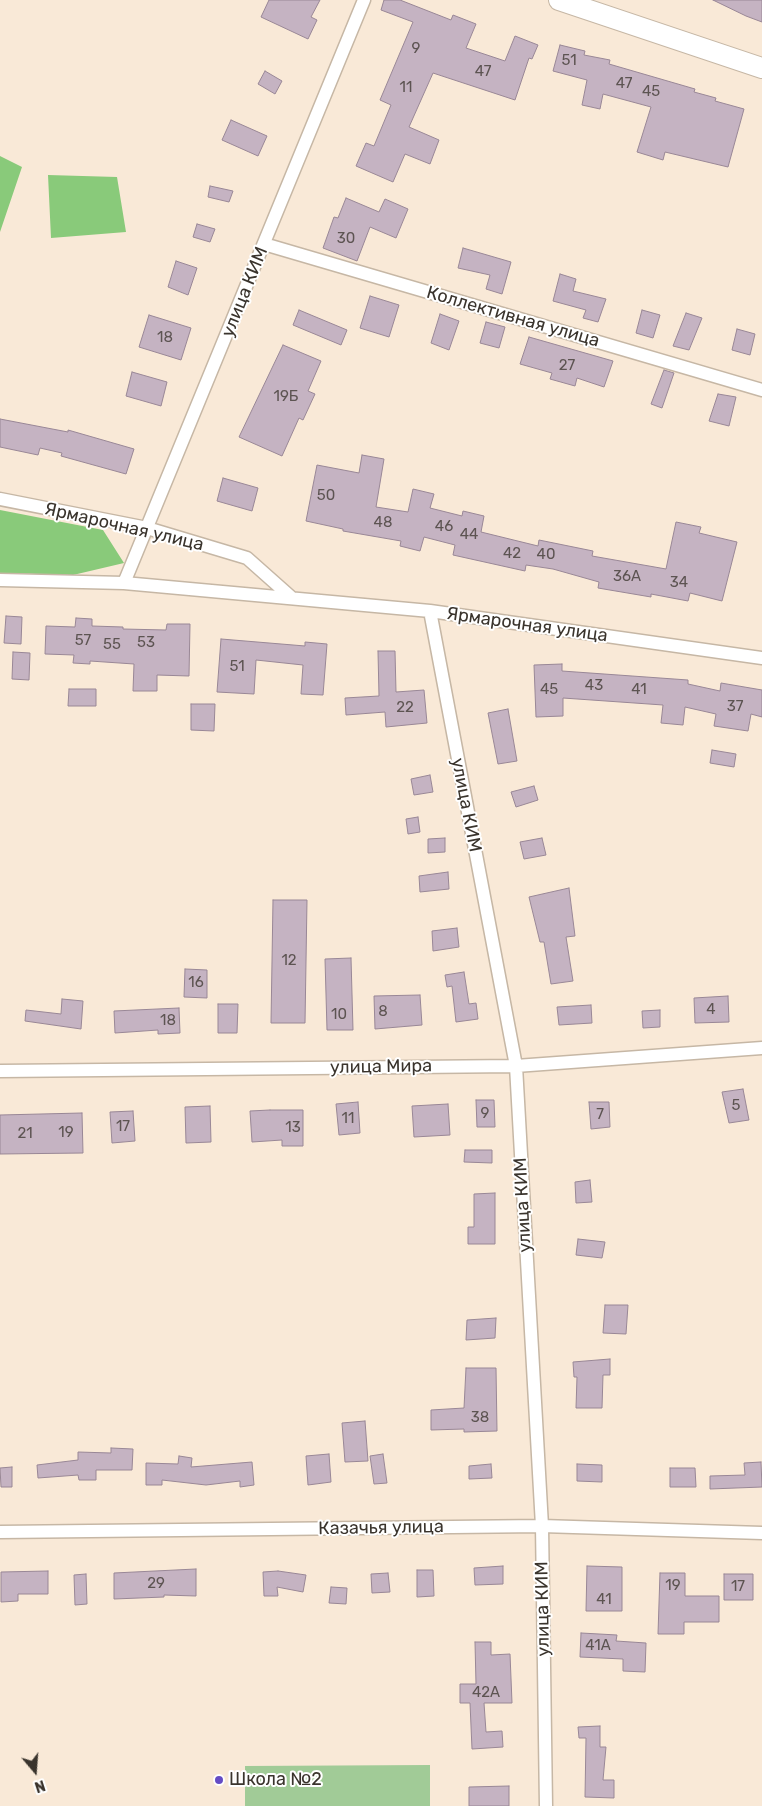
<!DOCTYPE html>
<html>
<head>
<meta charset="utf-8">
<style>
	body { margin:0 }
	#map { position:relative; width:762px; height:1806px; overflow:hidden; background:#f9e9d7; font-family:Rubik,sans-serif }
	canvas { display:block }
	.north { position:absolute; left:10px; top:1746px; width:50px; height:50px; -webkit-text-stroke:4px #fff; paint-order:stroke; rotate:162deg; font-size:14px; font-weight:700; line-height:20px; text-align:center; color:#3a342d }
	.north::after { content:''; display:block; margin:auto; width:18px; height:22px; background:#3a342d; clip-path:polygon(50% 0,100% 100%,50% 72%,0 100%) }
</style>
</head>
<body>
<div id="map">
<canvas width="762" height="1806"></canvas>
<div class="north">N</div>
</div>
<script>
const ctx = document.querySelector('canvas').getContext('2d');
ctx.lineJoin = 'round';
function paint(path, color) { ctx.fillStyle = color; ctx.fill(path, 'evenodd'); }
const shape = rows => new Path2D(rows.map(r => 'M' + r).join(''));
function stroke(path, color, width, dash) { ctx.strokeStyle = color; ctx.lineWidth = width; ctx.lineCap = dash ? 'butt' : 'round'; ctx.setLineDash(dash || []); ctx.stroke(path); }
function write(font, color, halo, rows, align = 'center') {
  ctx.font = font + ' Rubik,sans-serif'; ctx.lineWidth = 4; ctx.setLineDash([]); ctx.textBaseline = 'middle'; ctx.strokeStyle = halo; ctx.fillStyle = color; for (const [text, x, y, turn = 0] of rows) {
    ctx.save(); ctx.translate(x, y); ctx.rotate((+turn || 0) * Math.PI / 180); ctx.textAlign = isNaN(turn) ? turn : align; if (halo) ctx.strokeText(text, 0, 0); ctx.fillText(text, 0, 0); ctx.restore();
  }
}
paint(shape([
	[430,1765,430,1806,245,1806,245,1766]
]), '#a1cb97');
paint(shape([
	[0,156,22,167,0,232],
	[48,175,117,177,126,232,51,238],
	[0,510,103,530,124,563,73,575,0,573]
]), '#89ca7a');
const building = shape([
	[269,0,320,0,311,17,317,20,308,39,261,17,269,0],
	[384,0,400,0,451,20,453,15,476,24,466,48,505,61,515,36,538,45,532,59,529,58,515,100,433,73,409,127,439,140,430,164,405,154,393,182,356,166,366,143,374,146,391,105,380,100,413,22,381,10,384,0],
	[713,0,762,0,762,22,746,16,713,0],
	[560,45,585,51,584,55,610,60,609,64,695,89,694,92,716,98,715,101,744,109,728,167,665,152,663,160,637,152,651,107,603,94,600,109,582,105,587,80,553,71,560,45],
	[265,71,282,81,275,94,258,84,265,71],
	[231,120,267,136,258,156,222,140,231,120],
	[210,186,233,191,229,202,208,197,210,186],
	[346,198,379,212,385,199,408,209,396,238,370,227,357,261,323,248,334,217,338,218,346,198],
	[197,224,215,229,210,242,193,237,197,224],
	[463,248,511,262,502,294,486,289,490,275,458,268,463,248],
	[176,261,197,268,188,295,168,287,176,261],
	[560,274,576,279,573,291,606,299,598,322,583,318,586,310,553,301,560,274],
	[370,296,399,305,389,337,360,328,370,296],
	[299,310,347,330,341,345,293,325,299,310],
	[642,310,660,315,653,338,636,333,642,310],
	[686,313,702,318,689,350,673,346,686,313],
	[440,314,459,321,449,350,431,343,440,314],
	[149,315,191,328,181,360,139,347,149,315],
	[486,322,505,327,499,348,480,343,486,322],
	[737,329,755,334,750,355,732,350,737,329],
	[529,337,613,361,604,387,577,378,575,386,550,379,552,373,520,364,529,337],
	[283,345,321,361,308,391,315,394,303,420,299,418,282,456,239,437,283,345],
	[664,370,674,373,662,408,651,404,664,370],
	[132,372,167,382,161,406,126,396,132,372],
	[718,394,736,397,729,426,709,421,718,394],
	[0,419,68,432,68,430,134,449,126,474,61,456,62,453,40,448,38,455,0,447,0,419],
	[362,455,384,459,376,507,408,512,413,489,434,494,430,508,462,516,463,511,484,516,481,532,538,546,539,540,593,551,592,556,666,569,676,522,701,527,699,533,737,542,722,601,690,593,688,601,651,594,651,597,598,588,599,582,553,569,526,565,525,571,453,555,455,545,424,537,420,551,400,546,401,541,343,531,343,529,306,521,317,465,359,473,362,455],
	[223,478,258,488,252,511,217,501,223,478],
	[6,616,22,617,21,644,4,643,6,616],
	[76,618,92,619,92,626,123,627,123,629,166,630,167,624,190,624,189,676,157,675,157,691,133,691,134,664,90,661,90,664,73,663,74,655,45,654,46,626,75,627,76,618],
	[221,639,305,646,305,642,327,644,323,695,301,694,303,665,256,660,254,694,217,692,221,639],
	[378,651,395,651,396,692,424,690,427,723,386,727,385,712,346,715,345,698,379,696,378,651],
	[13,652,30,653,29,680,12,679,13,652],
	[562,664,562,671,688,680,688,684,720,691,721,683,762,690,762,717,751,714,748,731,714,726,716,714,685,707,683,725,661,723,663,705,563,698,563,716,536,717,534,665,562,664],
	[69,689,96,689,96,706,68,706,69,689],
	[191,704,215,704,214,731,191,730,191,704],
	[508,709,517,761,498,764,488,713,508,709],
	[712,750,736,754,734,767,710,763,712,750],
	[430,775,433,792,414,795,411,779,430,775],
	[534,786,538,800,516,807,511,792,534,786],
	[418,817,420,832,408,834,406,819,418,817],
	[445,838,445,852,428,853,428,839,445,838],
	[542,838,546,855,524,859,520,842,542,838],
	[448,872,449,889,420,892,419,876,448,872],
	[569,888,575,936,566,937,573,981,551,984,544,942,540,942,529,897,569,888],
	[273,900,307,900,305,1023,271,1023,273,900],
	[457,928,459,947,433,951,432,931,457,928],
	[351,958,353,1030,327,1030,325,959,351,958],
	[185,969,207,970,207,998,184,997,185,969],
	[464,972,469,1004,476,1003,478,1019,456,1022,452,986,447,987,445,975,464,972],
	[420,995,422,1025,375,1029,374,996,420,995],
	[728,996,729,1022,695,1023,694,998,728,996],
	[62,999,83,1001,81,1029,25,1021,26,1010,61,1014,62,999],
	[218,1004,238,1004,237,1033,218,1033,218,1004],
	[591,1005,592,1023,559,1025,557,1007,591,1005],
	[179,1008,180,1033,158,1034,158,1030,115,1033,114,1011,179,1008],
	[660,1010,660,1027,643,1028,642,1011,660,1010],
	[743,1089,749,1120,729,1123,722,1092,743,1089],
	[476,1100,494,1100,495,1127,477,1127,476,1100],
	[358,1102,360,1133,339,1135,336,1104,358,1102],
	[589,1102,609,1102,610,1127,591,1129,589,1102],
	[448,1104,450,1135,414,1137,412,1106,448,1104],
	[210,1106,211,1142,186,1143,185,1107,210,1106],
	[270,1110,303,1110,303,1146,282,1146,282,1140,252,1142,250,1111,270,1110],
	[133,1111,135,1141,112,1143,110,1112,133,1111],
	[82,1113,83,1153,0,1154,0,1115,82,1113],
	[465,1150,492,1150,492,1163,464,1162,465,1150],
	[590,1180,592,1202,576,1203,575,1182,590,1180],
	[495,1193,495,1244,468,1244,468,1227,474,1227,474,1194,495,1193],
	[578,1239,605,1242,602,1258,576,1255,578,1239],
	[605,1305,628,1305,626,1334,603,1333,605,1305],
	[496,1318,495,1338,466,1340,467,1320,496,1318],
	[610,1359,610,1375,603,1375,602,1408,576,1408,577,1377,574,1377,573,1362,610,1359],
	[466,1368,496,1368,497,1431,464,1432,464,1429,431,1430,431,1410,464,1408,466,1368],
	[365,1421,368,1461,345,1462,342,1423,365,1421],
	[111,1448,133,1449,132,1470,96,1470,96,1480,79,1480,78,1475,38,1478,37,1465,78,1460,78,1452,111,1453,111,1448],
	[329,1454,331,1482,308,1485,306,1456,329,1454],
	[383,1454,387,1483,374,1484,370,1456,383,1454],
	[179,1456,192,1458,191,1467,252,1462,254,1485,240,1487,240,1481,206,1485,162,1480,162,1485,146,1485,146,1463,178,1464,179,1456],
	[761,1462,762,1487,710,1489,710,1476,745,1475,744,1463,761,1462],
	[491,1464,492,1478,469,1479,469,1466,491,1464],
	[577,1464,602,1465,602,1482,577,1481,577,1464],
	[12,1467,12,1487,1,1487,0,1468,12,1467],
	[670,1468,695,1468,696,1487,670,1487,670,1468],
	[503,1566,503,1584,475,1585,474,1568,503,1566],
	[587,1566,622,1567,622,1611,586,1611,587,1566],
	[196,1569,196,1596,164,1595,164,1597,114,1599,114,1573,196,1569],
	[417,1570,433,1570,434,1596,417,1597,417,1570],
	[48,1571,48,1594,18,1594,18,1601,1,1602,1,1572,48,1571],
	[278,1571,306,1575,303,1592,277,1587,278,1596,264,1596,263,1572,278,1571],
	[388,1573,390,1592,372,1593,371,1574,388,1573],
	[660,1573,685,1573,685,1596,719,1596,719,1622,684,1622,684,1634,658,1634,660,1573],
	[86,1574,87,1604,75,1605,74,1575,86,1574],
	[724,1574,753,1574,753,1600,724,1600,724,1574],
	[331,1587,347,1588,346,1604,329,1603,331,1587],
	[581,1633,617,1635,616,1641,646,1643,645,1672,623,1671,623,1659,580,1657,581,1633],
	[475,1642,491,1642,491,1655,510,1654,512,1703,484,1703,486,1732,502,1731,503,1747,472,1749,470,1703,460,1703,460,1684,476,1684,475,1642],
	[600,1726,600,1747,606,1747,603,1780,614,1780,614,1798,585,1797,586,1738,579,1738,578,1727,600,1726],
	[509,1786,509,1806,469,1806,469,1787,509,1786]
]);
paint(building, '#c5b3c2');
stroke(building, '#998796', 1);
const street = shape([
	[264,244,762,390],
	[0,499,147,528,247,558,292,598],
	[0,580,124,583,430,611,762,658],
	[124,583,364,0],
	[430,611,516,1066,542,1526,546,1806],
	[0,1071,516,1066,762,1048],
	[0,1532,542,1526,762,1533]
]);
const primary = shape([
	[559,0,762,68]
]);
stroke(street, '#c6b7a5', 15);
stroke(primary, '#c6b7a5', 22);
stroke(street, '#fff', 12);
stroke(primary, '#fff', 20);
for (const [x, y, r, color] of [
	[219,1780,5,"#654cc5"]
]) { const dot = new Path2D(); dot.arc(x, y, r, 0, 2 * Math.PI); ctx.fillStyle = color; ctx.fill(dot); stroke(dot, '#fff', 2); }
write('15px', '#5d5452', null, [
	["9",416,49],
	["51",569,61],
	["47",483,72],
	["47",624,84],
	["11",406,88],
	["45",651,92],
	["30",346,239],
	["18",165,338],
	["27",567,366],
	["19Б",286,397],
	["50",326,496],
	["48",383,523],
	["46",444,527],
	["44",469,535],
	["42",512,554],
	["40",546,555],
	["36А",627,577],
	["34",679,583],
	["57",83,641],
	["53",146,643],
	["55",112,645],
	["51",237,667],
	["43",594,686],
	["45",549,690],
	["41",639,690],
	["37",735,707],
	["22",405,708],
	["12",289,961],
	["16",196,983],
	["4",711,1010],
	["8",383,1012],
	["10",339,1015],
	["18",168,1021],
	["5",736,1106],
	["9",485,1114],
	["7",600,1115],
	["11",348,1119],
	["17",123,1127],
	["13",293,1128],
	["19",66,1133],
	["21",25,1134],
	["38",480,1418],
	["29",156,1584],
	["19",673,1586],
	["17",738,1587],
	["41",604,1600],
	["41А",598,1646],
	["42А",486,1693]
]);
write('18px', '#3a342d', '#fff', [
	["улица КИМ",245,292,-68],
	["Коллективная улица",513,317,16],
	["Ярмарочная улица",124,527,13],
	["Ярмарочная улица",527,625,8],
	["улица КИМ",466,805,79],
	["улица Мира",381,1067,-1],
	["улица КИМ",523,1205,-93],
	["Казачья улица",381,1528,-1],
	["улица КИМ",543,1609,-91]
]);
write('18px', '#3a342d', '#fff', [
	["Школа №2",229,1780]
], 'left');
</script>
</body>
</html>
